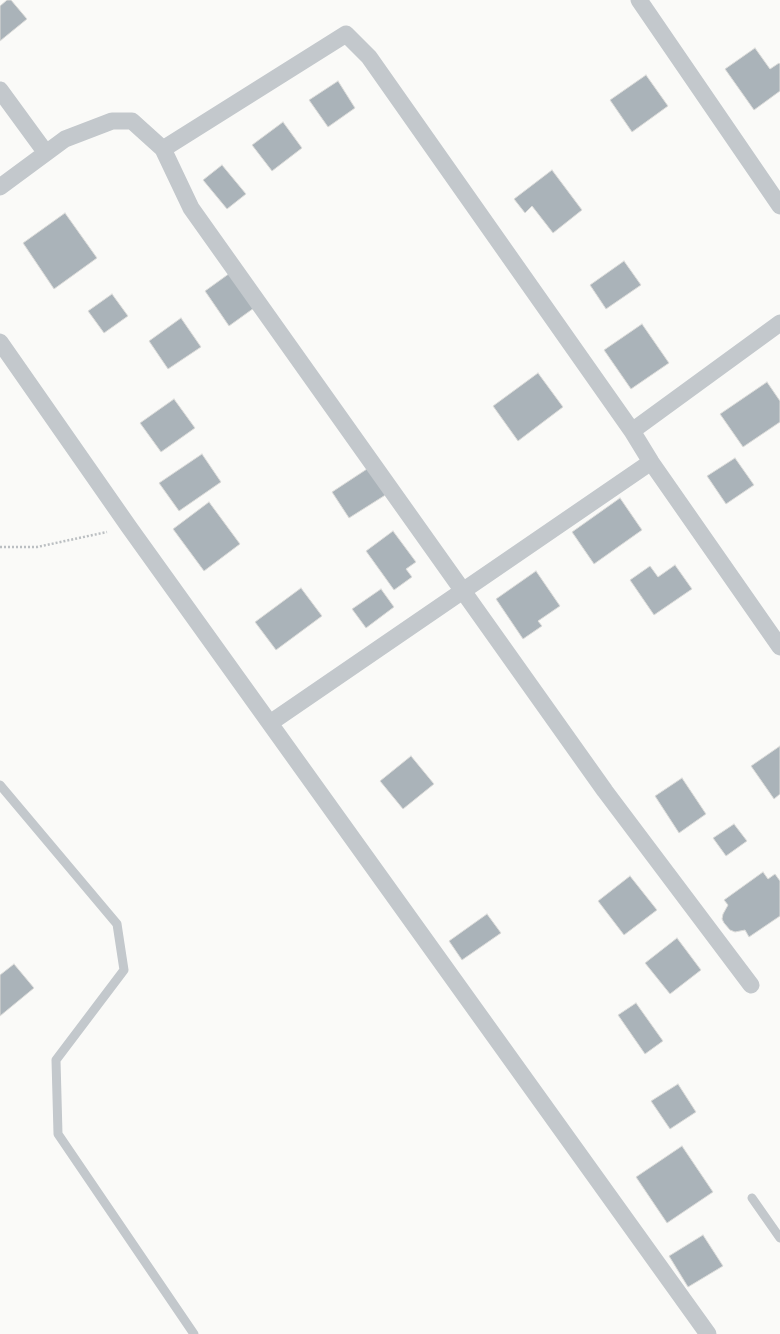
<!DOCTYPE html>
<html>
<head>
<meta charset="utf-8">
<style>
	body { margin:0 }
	canvas { display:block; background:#fafaf8 }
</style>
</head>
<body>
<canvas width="780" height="1334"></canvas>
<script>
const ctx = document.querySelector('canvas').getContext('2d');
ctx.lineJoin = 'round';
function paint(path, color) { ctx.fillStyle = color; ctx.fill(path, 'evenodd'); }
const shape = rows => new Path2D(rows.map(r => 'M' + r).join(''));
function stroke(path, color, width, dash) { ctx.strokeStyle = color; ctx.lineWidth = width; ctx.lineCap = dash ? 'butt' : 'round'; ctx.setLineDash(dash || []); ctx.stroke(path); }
const building = shape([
	[7,0,11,0,27,19,0,41,0,6,7,0],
	[755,48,770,69,779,63,780,64,780,91,754,110,725,69,755,48],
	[646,75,668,106,632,132,610,100,646,75],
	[338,81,355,108,328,127,309,100,338,81],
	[283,122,302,148,272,171,252,145,283,122],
	[222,165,246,194,227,209,203,180,222,165],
	[552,170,582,210,553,233,532,206,525,213,514,199,552,170],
	[65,213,97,258,54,289,23,243,65,213],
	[624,261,641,285,606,309,590,285,624,261],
	[230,273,254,308,229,326,205,291,230,273],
	[112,294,128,316,104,333,88,311,112,294],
	[181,318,201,347,168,369,149,341,181,318],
	[642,324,669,363,631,389,604,350,642,324],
	[538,373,563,407,518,441,493,406,538,373],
	[767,382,780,401,780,422,743,447,720,414,767,382],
	[174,399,195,428,161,452,140,423,174,399],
	[202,454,221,482,179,511,159,483,202,454],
	[735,458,754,485,726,504,707,476,735,458],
	[370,467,387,494,349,518,332,492,370,467],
	[620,498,642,530,594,564,572,532,620,498],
	[209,502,240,544,204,571,173,529,209,502],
	[393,531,416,562,406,569,412,577,394,590,366,551,393,531],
	[675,565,692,589,654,615,630,580,650,566,658,577,675,565],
	[536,571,560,606,538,621,542,626,523,639,496,599,536,571],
	[301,588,322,616,276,650,255,622,301,588],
	[381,589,394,607,366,628,352,609,381,589],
	[780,746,780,794,774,799,751,766,780,746],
	[411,756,434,784,403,809,380,781,411,756],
	[682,778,706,814,679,833,655,796,682,778],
	[734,824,747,841,726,856,713,838,734,824],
	[763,872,768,879,775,874,780,881,780,916,749,937,745,930,735,932,730,930,724,923,722,919,723,914,728,905,724,900,763,872],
	[630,876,657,910,624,935,598,901,630,876],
	[487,914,501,933,462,960,449,941,487,914],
	[677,938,701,970,670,994,645,963,677,938],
	[14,964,34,988,0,1016,0,975,14,964],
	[636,1003,663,1041,645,1054,618,1015,636,1003],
	[678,1084,696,1112,670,1129,651,1101,678,1084],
	[682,1146,713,1192,667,1223,636,1177,682,1146],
	[703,1235,723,1266,688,1287,669,1256,703,1235]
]);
paint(building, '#aab3b9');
stroke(building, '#dcdcda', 1);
stroke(shape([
	[0,547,37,547,107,532]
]), '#bbbfc2', 2.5, [2, 2]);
stroke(shape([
	[0,785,117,924,124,970,56,1060,58,1134,194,1334],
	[752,1198,780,1238]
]), '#c3c8cc', 9);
stroke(shape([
	[639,0,780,206],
	[0,90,46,153],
	[163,149,191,208,605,791,751,985],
	[0,187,65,139,112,121,132,121,163,149,346,34,369,57,632,431,651,462,780,647],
	[0,342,129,527,708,1334],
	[632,431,780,323],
	[270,723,651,462]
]), '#c3c8cc', 17);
</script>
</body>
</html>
